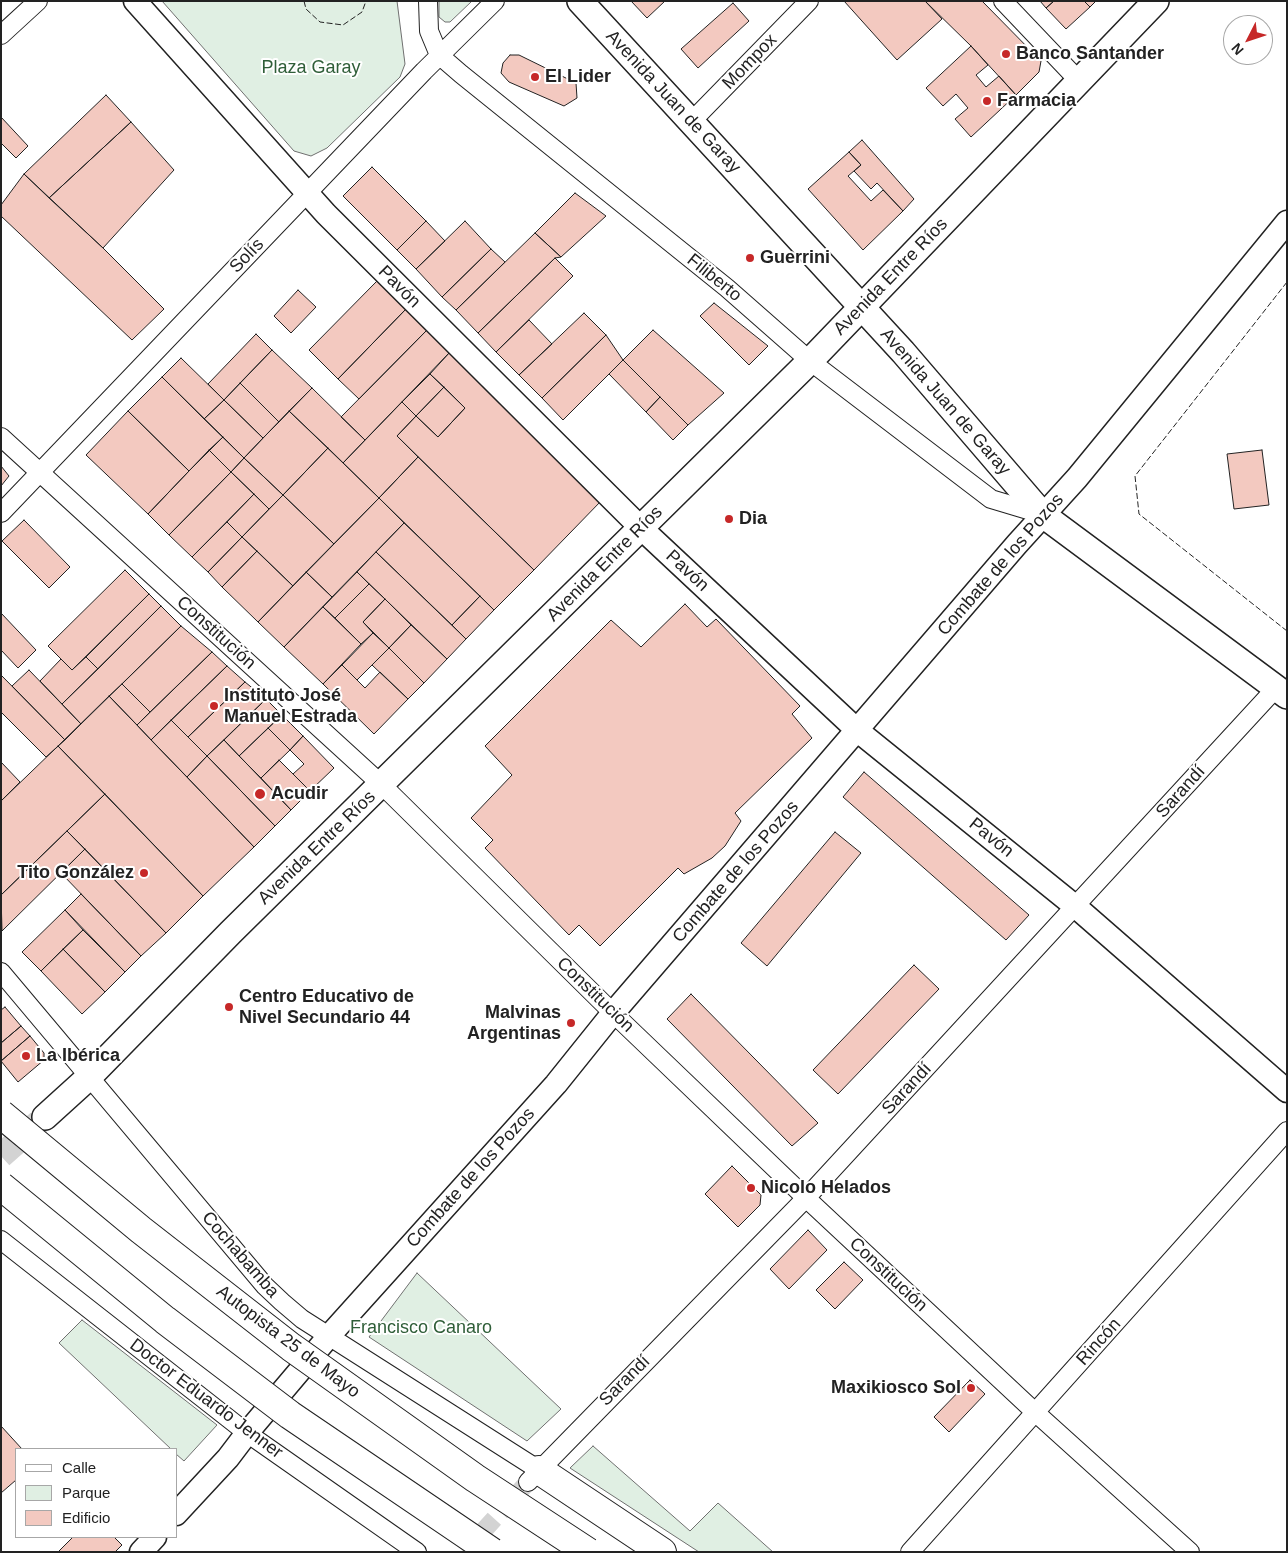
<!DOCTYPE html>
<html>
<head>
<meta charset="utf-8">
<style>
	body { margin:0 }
	#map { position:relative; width:1288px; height:1553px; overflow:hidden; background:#fff; font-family:Arial,sans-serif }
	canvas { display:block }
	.frame { position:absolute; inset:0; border:2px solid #222; pointer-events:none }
	.legend { position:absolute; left:15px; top:1448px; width:162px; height:90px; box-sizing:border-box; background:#fff; border:1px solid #a7a7a7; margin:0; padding:6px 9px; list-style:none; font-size:15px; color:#222 }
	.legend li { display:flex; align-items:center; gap:10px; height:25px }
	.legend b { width:25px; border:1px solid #a7a7a7 }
	.north { position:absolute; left:1223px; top:15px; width:50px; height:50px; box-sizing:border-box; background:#fff; border:1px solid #a7a7a7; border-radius:50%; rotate:229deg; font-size:14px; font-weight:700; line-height:20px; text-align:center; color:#222 }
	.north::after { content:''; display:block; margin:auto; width:18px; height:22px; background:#c62828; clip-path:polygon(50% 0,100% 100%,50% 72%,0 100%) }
</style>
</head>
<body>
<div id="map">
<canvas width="1288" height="1553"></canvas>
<div class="frame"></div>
<ul class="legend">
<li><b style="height:6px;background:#fff"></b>Calle</li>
<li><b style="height:14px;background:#e0efe3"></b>Parque</li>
<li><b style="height:14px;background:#f3c9c0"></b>Edificio</li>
</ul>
<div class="north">N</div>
</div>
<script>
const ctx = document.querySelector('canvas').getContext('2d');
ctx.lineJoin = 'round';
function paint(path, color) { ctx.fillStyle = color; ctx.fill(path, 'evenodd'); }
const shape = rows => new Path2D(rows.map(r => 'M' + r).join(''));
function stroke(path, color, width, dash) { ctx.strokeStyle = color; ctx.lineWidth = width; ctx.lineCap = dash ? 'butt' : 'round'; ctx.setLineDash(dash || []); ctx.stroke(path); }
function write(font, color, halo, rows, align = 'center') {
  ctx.font = font + ' Arial,sans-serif'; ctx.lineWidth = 4; ctx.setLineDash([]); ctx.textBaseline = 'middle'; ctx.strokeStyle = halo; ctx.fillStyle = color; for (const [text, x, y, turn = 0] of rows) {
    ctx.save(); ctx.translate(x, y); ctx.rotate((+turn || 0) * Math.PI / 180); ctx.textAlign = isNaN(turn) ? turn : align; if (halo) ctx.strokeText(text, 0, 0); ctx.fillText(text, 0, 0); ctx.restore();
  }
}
const green = shape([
	[162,1,397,1,405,64,400,77,327,148,311,156,294,151,162,1],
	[439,1,472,1,450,22,445,22,439,17,439,1],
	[417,1273,561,1409,527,1441,369,1337,417,1273],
	[82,1320,217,1425,184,1461,176,1454,176,1449,171,1449,59,1343,82,1320],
	[593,1446,690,1531,718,1503,773,1552,699,1552,570,1468,593,1446]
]);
paint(green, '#e0efe3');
stroke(green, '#6f6f6f', 1);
const building = shape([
	[631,1,665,1,647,18,631,1],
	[844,1,925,1,942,19,897,60,844,1],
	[925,1,982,1,1041,61,1039,72,1016,95,971,46,925,1],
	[1040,1,1054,1,1046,8,1040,1],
	[1054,1,1084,1,1090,7,1066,29,1046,8,1054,1],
	[1084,1,1096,1,1090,7,1084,1],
	[733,3,749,21,698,68,681,49,733,3],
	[971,46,988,65,976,75,986,87,999,76,1016,95,971,137,955,119,968,108,956,94,943,106,926,88,971,46],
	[510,55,519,55,576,83,577,98,564,106,509,82,501,73,503,63,510,55],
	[106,95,131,122,49,198,24,174,106,95],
	[1,117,28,146,16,158,1,143,1,117],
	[131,122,174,170,103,248,49,198,131,122],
	[862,140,914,199,903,211,877,183,871,189,854,171,861,165,849,152,862,140],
	[849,152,861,165,848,176,871,201,883,190,903,211,863,250,808,189,849,152],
	[372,167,426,221,397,250,343,196,372,167],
	[24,174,103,248,164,309,132,340,1,216,1,205,24,174],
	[575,193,606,216,561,257,535,233,575,193],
	[426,221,445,241,416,269,397,250,426,221],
	[465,221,491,249,442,297,416,269,465,221],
	[535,233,561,257,555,258,478,333,456,310,535,233],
	[491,249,505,262,456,310,442,297,491,249],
	[555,258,573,276,496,352,478,333,555,258],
	[377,281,406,309,338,379,309,350,377,281],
	[298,290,316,307,291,333,274,316,298,290],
	[714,303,768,346,749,365,700,316,714,303],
	[406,309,427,330,359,399,338,379,406,309],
	[584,313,606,335,542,398,519,375,584,313],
	[529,320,552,344,519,375,496,352,529,320],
	[427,330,450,352,365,440,341,417,427,330],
	[653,330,724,393,688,425,623,360,653,330],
	[256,334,272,350,224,400,208,384,256,334],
	[606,335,623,360,563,420,542,398,606,335],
	[272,350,312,388,279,422,240,383,272,350],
	[450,352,602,500,534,570,397,436,416,416,438,437,465,408,430,374,450,352],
	[181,358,224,400,204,419,162,377,181,358],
	[623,360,660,397,646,412,609,374,623,360],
	[430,374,444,387,416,416,402,402,430,374],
	[162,377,223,437,189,471,128,411,162,377],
	[240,383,279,422,263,438,224,400,240,383],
	[444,387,465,408,438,437,416,416,444,387],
	[312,388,365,440,343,463,289,411,312,388],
	[660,397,688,425,673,440,646,412,660,397],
	[224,400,263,438,244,458,204,419,224,400],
	[402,402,416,416,397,436,418,457,379,498,343,463,402,402],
	[128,411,189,471,148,514,86,455,128,411],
	[289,411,328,448,283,495,244,458,289,411],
	[223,437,244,458,231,472,209,450,223,437],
	[328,448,379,498,334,544,283,495,328,448],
	[209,450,231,472,169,535,148,514,209,450],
	[1262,450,1269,505,1234,509,1227,454,1262,450],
	[418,457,534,570,494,610,379,498,418,457],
	[244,458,283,495,269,509,231,472,244,458],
	[1,466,9,476,1,486,1,466],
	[231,472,254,494,192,557,169,535,231,472],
	[254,494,269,509,242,537,227,522,254,494],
	[283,495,334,544,293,586,242,537,283,495],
	[379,498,404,523,332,597,306,572,379,498],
	[24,520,70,567,49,588,2,541,24,520],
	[227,522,242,537,208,572,192,557,227,522],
	[404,523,480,596,452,625,376,552,404,523],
	[242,537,257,551,222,587,208,572,242,537],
	[257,551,293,586,258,622,222,587,257,551],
	[376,552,466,639,447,659,357,572,376,552],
	[125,570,149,594,72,670,48,646,125,570],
	[306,572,332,597,284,647,258,622,306,572],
	[357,572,369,584,335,618,323,607,357,572],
	[369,584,385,599,363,622,373,633,361,644,335,618,369,584],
	[149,594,161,606,98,669,86,657,149,594],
	[480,596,494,610,466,639,452,625,480,596],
	[385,599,411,625,389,648,363,622,385,599],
	[685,604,707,627,716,619,800,706,792,714,812,738,735,813,741,821,725,846,712,858,684,874,678,868,600,946,579,925,569,935,485,848,493,840,471,818,512,775,485,746,611,620,641,647,685,604],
	[161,606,181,626,81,724,62,704,161,606],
	[323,607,361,644,323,684,284,647,323,607],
	[1,613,36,650,18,668,1,650,1,613],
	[411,625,447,659,424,683,389,648,411,625],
	[181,626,212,652,150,712,122,684,181,626],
	[373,633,389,648,357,680,342,665,373,633],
	[389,648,424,683,408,699,372,665,389,648],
	[212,652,227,666,151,740,137,725,212,652],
	[86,657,98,669,62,704,40,681,61,659,72,670,86,657],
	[342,665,365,688,380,672,408,699,374,734,323,684,342,665],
	[227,666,245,682,188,737,171,720,227,666],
	[29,670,81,724,65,740,12,686,29,670],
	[1,675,65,740,46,757,1,712,1,675],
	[245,682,266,699,207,756,188,737,245,682],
	[122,684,150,712,137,725,109,696,122,684],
	[109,696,254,847,203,896,58,746,109,696],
	[266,699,282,715,239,756,224,740,266,699],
	[282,715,303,736,290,750,268,728,282,715],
	[171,720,207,756,187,777,151,740,171,720],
	[268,728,290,750,261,778,239,756,268,728],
	[303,736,334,768,310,791,293,774,304,764,290,750,303,736],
	[224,740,291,810,275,826,207,756,224,740],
	[58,746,105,794,1,895,1,801,58,746],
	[207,756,275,826,254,847,187,777,207,756],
	[279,760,310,791,291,810,261,778,279,760],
	[1,762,20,782,1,801,1,762],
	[864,772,1029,915,1006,940,843,797,864,772],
	[105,794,203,896,166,933,67,831,105,794],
	[67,831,85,849,2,931,1,895,67,831],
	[835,832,861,853,767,966,741,943,835,832],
	[85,849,166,933,141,956,61,873,85,849],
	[81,894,141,956,125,972,65,910,81,894],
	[65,910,83,930,41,971,22,952,65,910],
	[83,930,125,972,105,992,63,949,83,930],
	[63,949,105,992,82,1014,41,971,63,949],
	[914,965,939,989,838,1094,813,1070,914,965],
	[691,994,818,1123,792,1146,667,1019,691,994],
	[5,1007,21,1026,1,1043,1,1010,5,1007],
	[21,1026,30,1036,1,1061,1,1043,21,1026],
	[30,1036,44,1053,44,1060,18,1082,1,1061,30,1036],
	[732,1166,761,1195,760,1205,738,1227,705,1194,732,1166],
	[808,1230,827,1250,789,1289,770,1269,808,1230],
	[844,1262,863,1280,835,1309,816,1290,844,1262],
	[970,1380,985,1394,949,1432,934,1417,970,1380],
	[1,1426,22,1449,16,1449,16,1480,1,1493,1,1426],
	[73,1537,114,1537,122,1545,115,1552,58,1552,73,1537]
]);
paint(building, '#f3c9c0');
stroke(building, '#222', 1);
stroke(shape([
	[464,1552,528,1482]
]), '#d3d3d3', 18, [18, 9]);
stroke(shape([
	[1,1156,39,1122]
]), '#d3d3d3', 25, [25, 12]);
const minor = shape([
	[428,1,429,31,439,55,461,74,727,288,810,361,991,499,1041,514],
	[1003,1,1080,82],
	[1,35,38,1],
	[691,122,809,1],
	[1,437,382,785,613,1013,806,1198,1036,1413,1190,1552],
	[1,513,424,71,495,1],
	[1,972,265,1286,282,1302,302,1319,539,1470],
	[1,1240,247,1433,417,1552],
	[528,1482,806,1198,1276,688],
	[910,1552,1287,1131]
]);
const tertiary = shape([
	[135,1,326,214,641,528,858,731,1076,907,1287,1091],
	[176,1514,228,1458,247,1433,329,1336,556,1084,613,1013,1017,544,1077,478,1287,222],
	[141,1552,155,1537]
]);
const secondary = shape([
	[580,1,903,352,1043,515,1287,696],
	[45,1117,88,1078,231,932,810,361,1156,1]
]);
const motorway = shape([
	[539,1470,662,1552]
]);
stroke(minor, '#222', 20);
stroke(tertiary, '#222', 25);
stroke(secondary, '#222', 28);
stroke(motorway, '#222', 30);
stroke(minor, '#fff', 18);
stroke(tertiary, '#fff', 22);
stroke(secondary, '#fff', 25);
stroke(motorway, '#fff', 28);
const motorwayBridge = shape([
	[1,1114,141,1230,291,1347,475,1478,588,1552],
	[1,1186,165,1320,290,1415,492,1552]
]);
stroke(motorwayBridge, '#222', 30, []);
stroke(motorwayBridge, '#fff', 28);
stroke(shape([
	[304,1,306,9,320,22,343,25,362,12,366,1],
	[1287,282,1135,476,1139,514,1287,631]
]), '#222', 1, [6, 2.5]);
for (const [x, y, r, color] of [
	[1006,54,5,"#c62828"],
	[535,77,5,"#c62828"],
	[987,101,5,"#c62828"],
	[750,258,5,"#c62828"],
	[729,519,5,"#c62828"],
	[214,706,5,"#c62828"],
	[260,794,6,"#c62828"],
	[144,873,5,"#c62828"],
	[229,1007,5,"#c62828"],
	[571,1023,5,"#c62828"],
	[26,1056,5,"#c62828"],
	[751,1188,5,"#c62828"],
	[971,1388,5,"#c62828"]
]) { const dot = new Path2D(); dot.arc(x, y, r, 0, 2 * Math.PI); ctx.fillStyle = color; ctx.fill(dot); stroke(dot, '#fff', 2); }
write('bold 18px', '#222', '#fff', [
	["Banco Santander",1016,54],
	["El Lider",545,77],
	["Farmacia",997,101],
	["Guerrini",760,258],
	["Dia",739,519],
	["Instituto José",224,696],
	["Manuel Estrada",224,717],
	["Acudir",271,794],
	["Tito González",134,873,"right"],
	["Centro Educativo de",239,997],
	["Nivel Secundario 44",239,1018],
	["Malvinas",561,1013,"right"],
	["Argentinas",561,1034,"right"],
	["La Ibérica",36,1056],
	["Nicolo Helados",761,1188],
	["Maxikiosco Sol",961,1388,"right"]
], 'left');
write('18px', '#222', '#fff', [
	["Mompox",750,62,-46],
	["Avenida Juan de Garay",673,102,47],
	["Solís",247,256,-46],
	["Avenida Entre Ríos",891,277,-46],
	["Filiberto",714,278,39],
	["Pavón",399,287,45],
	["Avenida Juan de Garay",945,402,49],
	["Avenida Entre Ríos",605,564,-45],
	["Combate de los Pozos",1001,565,-49],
	["Pavón",687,571,43],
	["Constitución",216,633,42],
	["Sarandí",1181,792,-48],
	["Pavón",991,838,39],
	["Avenida Entre Ríos",317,848,-44],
	["Combate de los Pozos",736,872,-49],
	["Constitución",595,995,44],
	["Sarandí",907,1089,-47],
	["Combate de los Pozos",471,1178,-48],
	["Cochabamba",240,1255,49],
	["Constitución",888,1275,43],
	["Autopista 25 de Mayo",288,1342,37],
	["Rincón",1099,1342,-48],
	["Sarandí",625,1381,-45],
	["Doctor Eduardo Jenner",206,1399,37]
]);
write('18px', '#2f5e38', '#fff', [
	["Plaza Garay",311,68],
	["Francisco Canaro",421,1328]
]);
</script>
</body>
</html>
